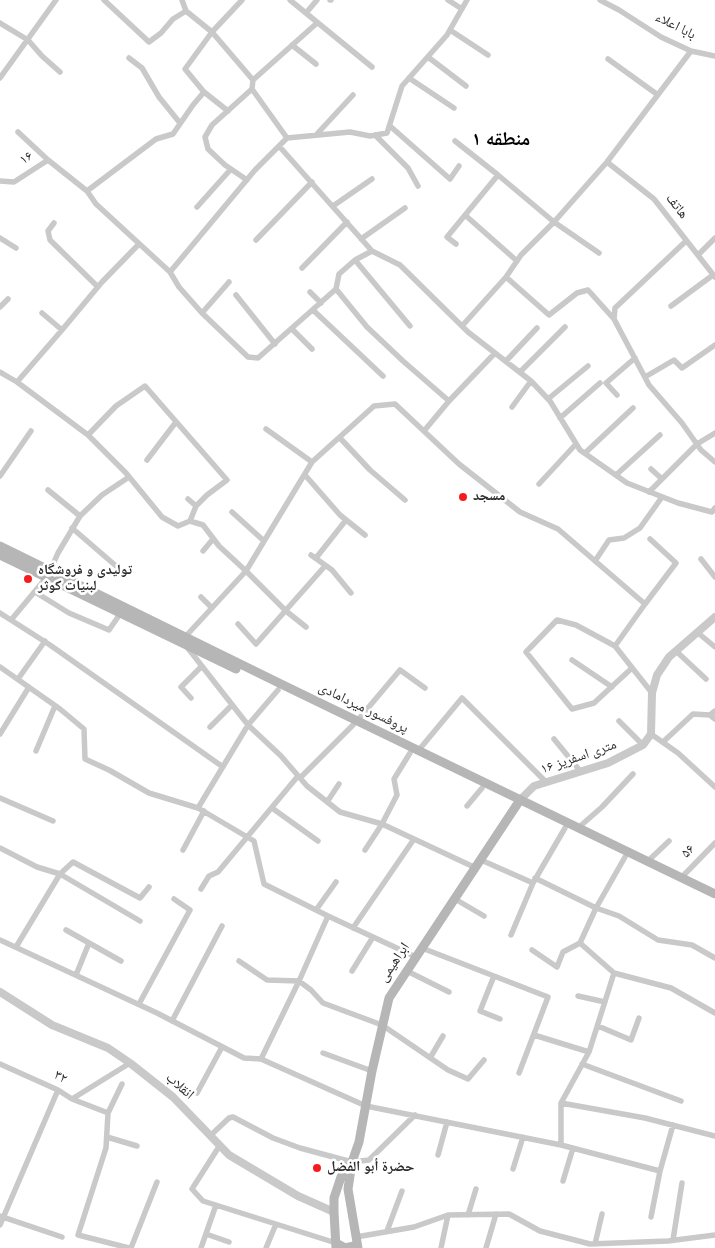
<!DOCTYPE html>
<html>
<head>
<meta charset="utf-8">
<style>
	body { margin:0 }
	canvas { display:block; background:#fff }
</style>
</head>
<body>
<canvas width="715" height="1248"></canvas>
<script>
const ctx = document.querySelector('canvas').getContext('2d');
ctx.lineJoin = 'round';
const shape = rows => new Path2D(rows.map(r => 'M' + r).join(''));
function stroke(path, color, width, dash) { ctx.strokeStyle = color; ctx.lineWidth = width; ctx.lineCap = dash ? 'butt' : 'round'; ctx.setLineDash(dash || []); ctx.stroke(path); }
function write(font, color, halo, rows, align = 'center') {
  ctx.font = font + ' Overpass,"Noto Naskh Arabic",sans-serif'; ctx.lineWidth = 5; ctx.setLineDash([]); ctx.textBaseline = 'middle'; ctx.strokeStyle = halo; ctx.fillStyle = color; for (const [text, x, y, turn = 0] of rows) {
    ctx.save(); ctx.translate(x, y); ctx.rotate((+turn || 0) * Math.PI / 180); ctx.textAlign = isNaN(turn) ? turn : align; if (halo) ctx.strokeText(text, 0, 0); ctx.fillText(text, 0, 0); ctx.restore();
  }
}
stroke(shape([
	[182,0,186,11],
	[242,0,212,32,253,80,252,89,287,138,350,132,370,136,387,133,402,86,447,35,467,0],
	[290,0,372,67],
	[330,0,331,0],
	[448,0,462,9],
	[600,0,619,10,661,37,691,51,715,56],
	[306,13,317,0],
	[0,23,28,40,42,56,60,72],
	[450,30,488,55],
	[292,45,316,64],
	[428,57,466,86],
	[129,58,142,68,159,97,180,123],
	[608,59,658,95],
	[0,78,56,0],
	[409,78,454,108],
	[253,80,317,23],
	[204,92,228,111],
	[390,126,450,179,459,166],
	[18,132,48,160],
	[316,135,353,95],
	[375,135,408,168,418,186],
	[455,141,498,175,554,222,599,253],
	[279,146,372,251,400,265,468,332,531,381,550,401,580,450,627,483,678,503,712,512,715,508],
	[607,162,654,199,715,277],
	[247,180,225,165,208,149,205,137,212,125,252,89],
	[0,181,14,182,48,160,87,191,96,204,170,272,255,170,287,138],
	[87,191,156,139,173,134,193,105,204,92,185,69,212,32,186,11,173,19,161,33,149,42,104,0],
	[333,206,372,179],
	[197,207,231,169],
	[465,215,517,261],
	[54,223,48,231,50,240,98,287],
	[0,238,16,248],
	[361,239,405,208],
	[256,240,312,182],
	[686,241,615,308,614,319,649,385,682,423,701,450,715,462],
	[456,244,447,237,498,175],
	[698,255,715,238],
	[355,260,410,326],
	[302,268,347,222],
	[170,272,179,287,202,313,248,357,258,358,336,289,339,274,355,260,372,251],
	[506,277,549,315,577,293,588,290,614,319],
	[336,289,367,327,403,361,449,401],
	[310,292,321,303],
	[236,295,275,344],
	[671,306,713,275],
	[0,307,8,299],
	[313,310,383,376],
	[42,313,62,330,102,282,139,244],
	[202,313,229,282],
	[462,326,506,277,521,255,554,222,607,162,691,51],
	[292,329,312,349],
	[506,361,537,328],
	[0,372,17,382,88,435,126,473,162,517,178,526,190,521,203,525,219,546,246,571,286,611,306,627],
	[520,372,565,327],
	[645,377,674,360,682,368,715,345],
	[17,382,62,330],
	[617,395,606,383,635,358],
	[548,399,588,366],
	[512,407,531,381],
	[560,418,600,383],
	[266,429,312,462],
	[424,431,449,401,495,353],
	[88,435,116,406,145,386,227,480,207,495,196,506,190,521],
	[340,438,370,470,405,500],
	[585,453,633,408],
	[147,460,176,422],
	[651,469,662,479],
	[305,475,340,515,365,535],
	[616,475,660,435],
	[0,476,31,431],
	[539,484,576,444],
	[48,490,80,516],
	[649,492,697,444,715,433],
	[188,499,196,506],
	[232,512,264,541],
	[72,528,123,572],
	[203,551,213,539],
	[311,555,332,570,351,593],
	[316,558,346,520],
	[701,559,715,577],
	[595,561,609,540,624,538,640,528,662,497],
	[50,571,58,553,80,516,102,495,129,477],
	[35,592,69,613,109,630,120,614],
	[201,597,212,608],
	[645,604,676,563,650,539],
	[0,613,50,645,223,767],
	[11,620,46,578],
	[238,624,256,644,325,566],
	[697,632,715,647],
	[185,637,246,571,312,462,374,406,395,404,459,464,520,512,558,529,645,604,615,646,652,693],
	[615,646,576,625,557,620,526,652,572,709,594,703,632,668],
	[187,647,248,725,281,756,307,786,340,812,382,824,365,850],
	[676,651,706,679],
	[572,660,612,687],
	[0,667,60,709,84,729,85,759,109,770,149,793,198,808,254,841,264,884,328,916,416,957],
	[18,679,45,641],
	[191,698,181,687,202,666],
	[715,711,710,715,715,719],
	[357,721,400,670,425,688],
	[619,721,643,745],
	[210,727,232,705],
	[0,734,29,687],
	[651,734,678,753,715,787],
	[554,739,581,772],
	[663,742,693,714,710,715],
	[36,751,55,706],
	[418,751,462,698,546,782],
	[410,753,394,779,397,795,382,824,476,868],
	[300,778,353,725],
	[0,798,53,821],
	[327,802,339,784],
	[467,806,482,788],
	[198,808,248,725,278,690],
	[272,808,318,841],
	[578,828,602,807,633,774],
	[0,848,37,867,60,874,73,862,140,898,149,887],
	[183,850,204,811],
	[625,857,596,908,580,943,614,973,671,988,715,1013],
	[481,860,533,883,565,828],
	[647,862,669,841],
	[535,878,596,908,619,916,658,940,692,945,715,958],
	[681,878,715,843],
	[201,889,209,876,218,872,298,776],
	[455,899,484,916],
	[316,910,336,882],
	[353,928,414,839],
	[66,930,121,961],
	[511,935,533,883],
	[0,940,157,1013,244,1058,261,1059,366,1106,561,1145,660,1171],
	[16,947,60,874,140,921],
	[422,948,548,997,519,1073],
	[532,950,557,967,563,952,580,943],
	[239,961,267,980,299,981,311,990,323,1003,382,1025,448,1070,468,1079,484,1060],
	[352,971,373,937],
	[407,971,449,992],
	[76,975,89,943],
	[494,976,480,1011,500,1019],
	[578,996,605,1002],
	[139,1004,190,910,174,899],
	[172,1021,222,926],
	[598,1026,631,1040,639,1018],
	[534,1035,589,1052],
	[323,1053,372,1071],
	[430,1058,443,1036],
	[261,1059,299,981,328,916],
	[0,1064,58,1090,72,1099,130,1063],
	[582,1064,681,1101],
	[197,1093,222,1047],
	[72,1099,108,1113,106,1148,78,1235,129,1248],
	[561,1103,645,1118,715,1136],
	[108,1113,122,1084],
	[211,1135,229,1118,233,1117,273,1138,300,1148,352,1162,369,1160,415,1115],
	[107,1137,137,1146],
	[220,1145,192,1189,203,1201,336,1243],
	[561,1145,561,1103,589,1052,614,973],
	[438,1155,447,1122],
	[513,1169,523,1137],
	[563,1181,573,1148],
	[468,1215,476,1189],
	[0,1216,62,1237],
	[651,1217,660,1171,673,1125],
	[0,1225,58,1090],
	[387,1231,402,1191],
	[206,1234,229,1242],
	[356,1237,414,1227,448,1215,509,1214,540,1231,590,1244,668,1241,715,1235],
	[673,1240,682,1183],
	[595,1244,602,1214],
	[131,1248,157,1182],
	[201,1248,216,1205],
	[266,1248,276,1224],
	[441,1248,448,1215],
	[486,1248,496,1214]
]), '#c9c9c9', 5.5);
stroke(shape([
	[520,800,534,786,608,763,643,745,651,734,652,693,657,675,669,657,715,617],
	[0,992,52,1025,108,1048,130,1063,173,1097,229,1155,298,1196,334,1212]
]), '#c9c9c9', 8);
stroke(shape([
	[0,546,281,684,715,894],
	[0,555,236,669],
	[336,1243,345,1248,354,1246,357,1243],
	[336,1248,334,1212,334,1198,341,1177,349,1166],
	[358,1248,348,1189,352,1162,359,1142,372,1071,389,998,520,800]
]), '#b6b6b6', 9);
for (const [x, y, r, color] of [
	[463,497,5,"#f51c1e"],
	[28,579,5,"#f51c1e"],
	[317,1168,5,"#f51c1e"]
]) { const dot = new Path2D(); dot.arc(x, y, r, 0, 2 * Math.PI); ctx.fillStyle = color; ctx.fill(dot); stroke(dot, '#fff', 2); }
write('14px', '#2c2c2c', '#fff', [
	["بابا اعلاء",675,27,27],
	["۱۶",27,159,-34],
	["هاتف",676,207,52],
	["پروفسور میردامادی",363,709,26],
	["۱۶ متری اسفریز",579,758,-19],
	["۵۶",689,852,-46],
	["ابراهیمی",395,963,-56],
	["۳۲",60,1078,28],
	["انقلاب",179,1087,41]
]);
write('bold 14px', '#2c2c2c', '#fff', [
	["مسجد",473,497],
	["تولیدی و فروشگاه",38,571],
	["لبنیات کوثر",38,587],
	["حضرة أبو الفضل",327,1168]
], 'left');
write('bold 19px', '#000', '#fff', [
	["منطقه ۱",501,141]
]);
</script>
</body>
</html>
